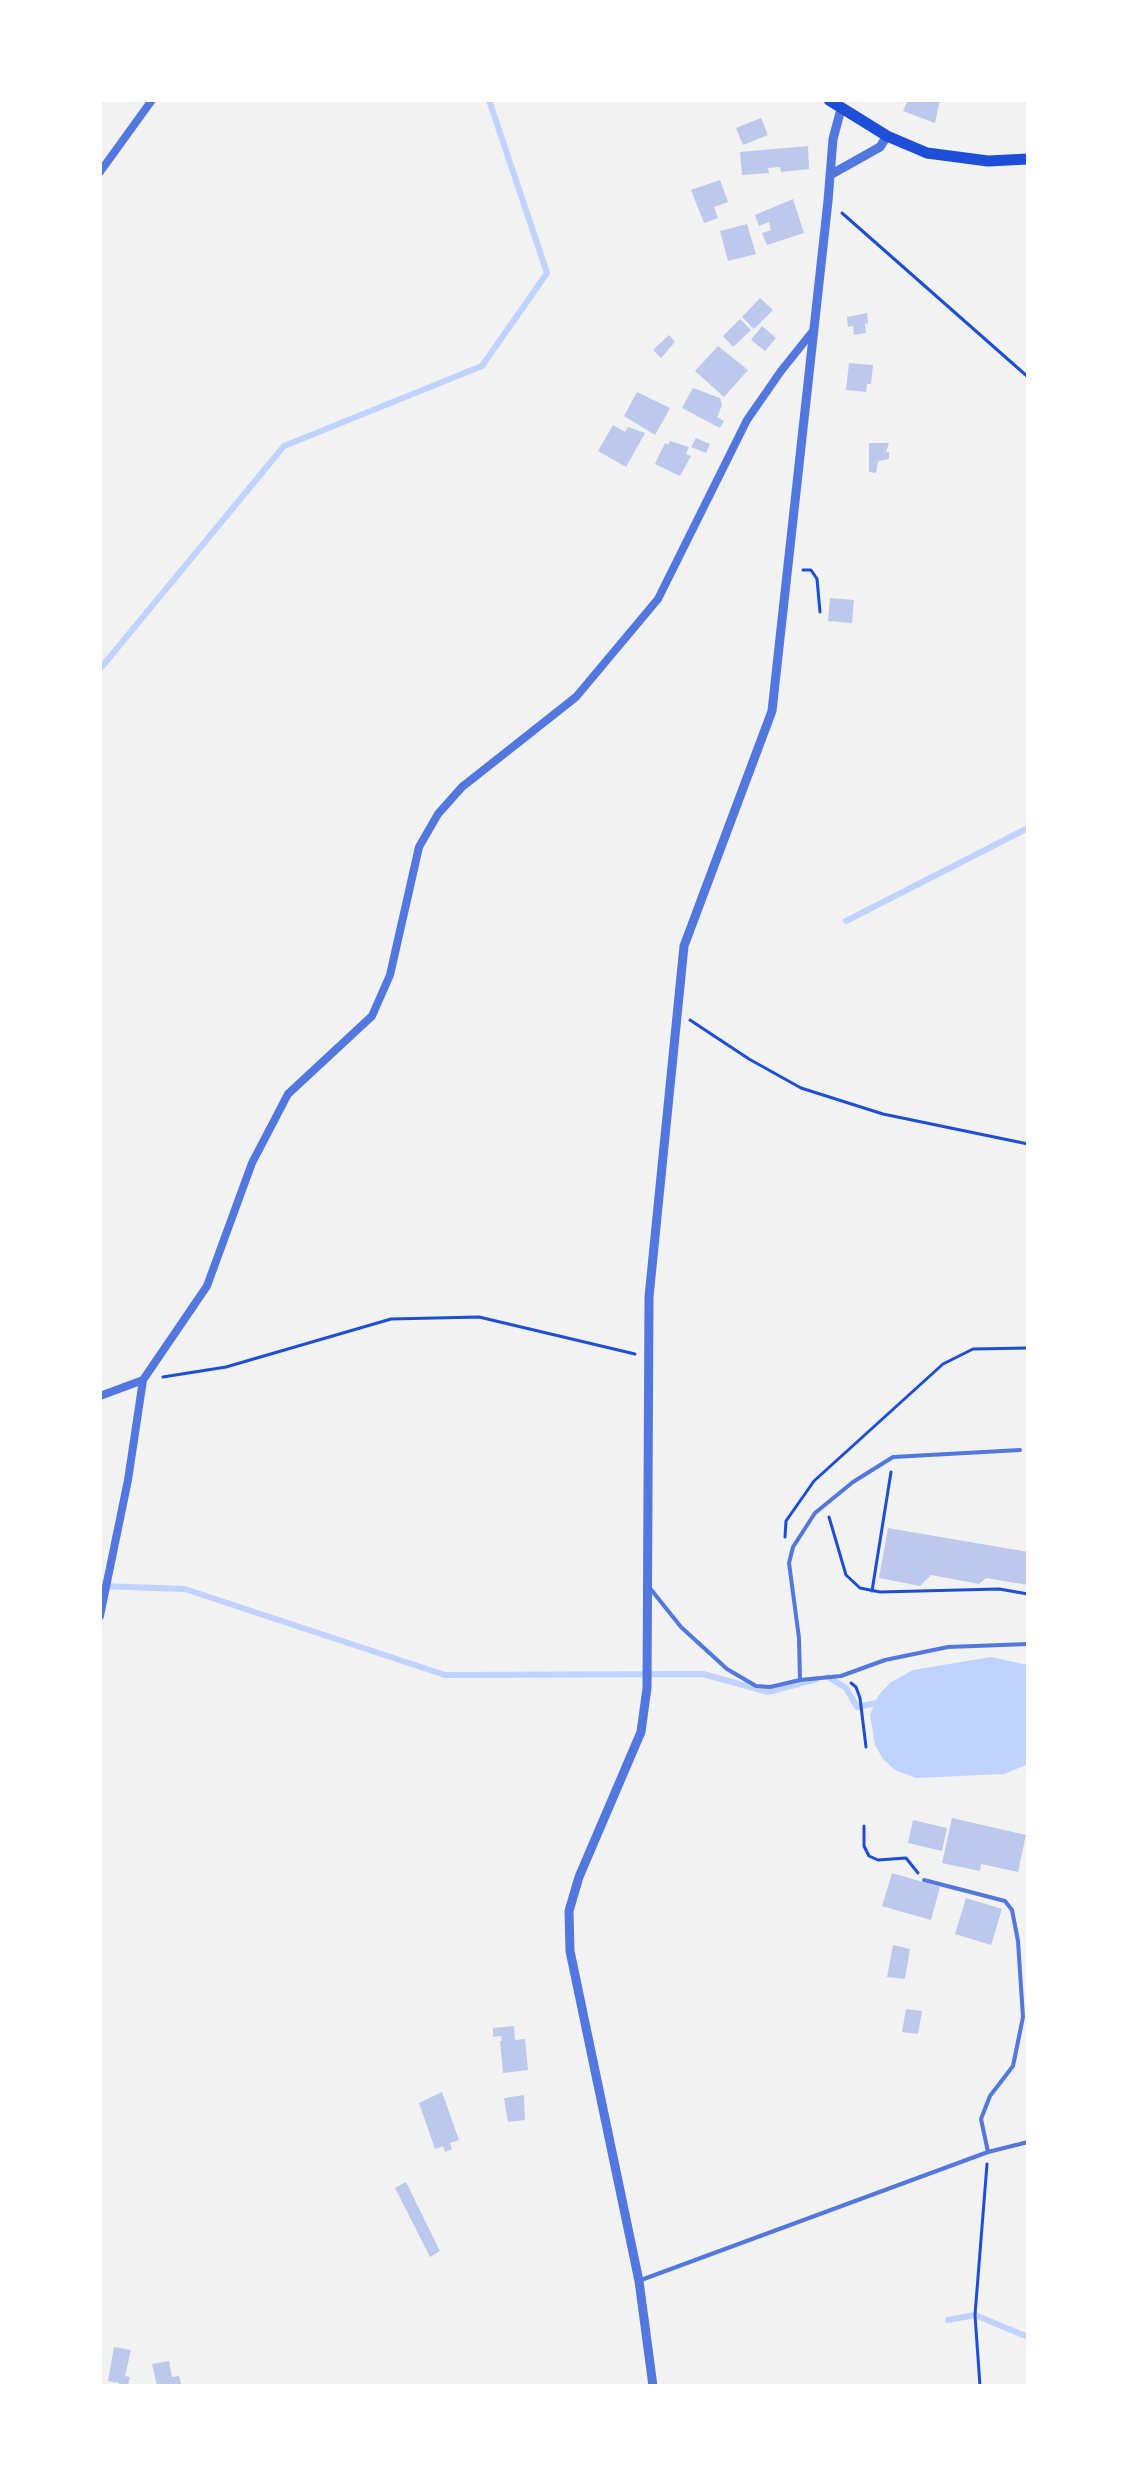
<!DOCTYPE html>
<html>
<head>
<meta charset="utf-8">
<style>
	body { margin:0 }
	#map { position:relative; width:1128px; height:2486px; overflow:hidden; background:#f2f2f2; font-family:"Fira Sans",sans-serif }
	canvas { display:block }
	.frame { position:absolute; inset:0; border:102px solid #fff; pointer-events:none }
</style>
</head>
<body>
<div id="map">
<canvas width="1128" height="2486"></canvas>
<div class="frame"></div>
</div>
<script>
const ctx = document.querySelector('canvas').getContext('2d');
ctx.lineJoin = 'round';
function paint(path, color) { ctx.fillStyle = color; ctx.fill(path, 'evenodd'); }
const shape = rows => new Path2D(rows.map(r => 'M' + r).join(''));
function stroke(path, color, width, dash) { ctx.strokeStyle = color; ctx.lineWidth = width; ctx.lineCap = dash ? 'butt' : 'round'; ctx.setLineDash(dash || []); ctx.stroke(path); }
paint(shape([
	[991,1657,1028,1665,1028,1764,1004,1774,916,1778,895,1770,883,1759,875,1745,870,1715,878,1696,890,1683,913,1670]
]), '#bfd3fe');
stroke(shape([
	[100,669,284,446,482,366,547,273,489,100],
	[846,921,1028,828],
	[100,1586,185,1589,445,1675,703,1674,768,1692,817,1679],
	[828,1677,846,1688,857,1707,881,1702],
	[948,2320,975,2315,1028,2337]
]), '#bfd3fe', 6);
paint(shape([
	[908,100,940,100,935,123,903,111],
	[761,118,768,135,743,145,736,128],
	[808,146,809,169,781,172,780,167,768,168,769,173,742,175,740,152],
	[720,180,728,202,714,207,718,218,704,223,691,190],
	[793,199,804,233,767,245,762,233,771,230,769,222,759,226,755,215],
	[747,224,756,254,728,261,720,231],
	[760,298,773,310,754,329,742,317],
	[867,313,868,323,865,324,866,333,854,335,853,326,848,327,847,317],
	[740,319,751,330,733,347,723,336],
	[762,326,776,338,765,351,751,340],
	[669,335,675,342,661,358,653,350],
	[718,346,748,370,724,397,695,371],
	[849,363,873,365,871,384,867,384,866,392,846,390],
	[693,388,720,398,722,405,717,417,724,421,720,428,682,408],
	[637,392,670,408,655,435,624,416],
	[613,425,625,432,628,427,645,433,626,467,598,451],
	[696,438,710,444,706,453,691,447],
	[670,441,689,447,686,454,691,456,680,476,655,464,665,443,668,445],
	[869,443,889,443,886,452,889,452,889,459,878,461,876,473,869,472],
	[830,598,854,600,852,623,828,621],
	[888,1528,1028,1552,1028,1585,986,1578,979,1584,931,1575,920,1586,879,1578],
	[952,1818,1026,1835,1018,1872,981,1864,980,1871,942,1863],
	[913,1820,947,1828,942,1851,908,1843],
	[892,1873,940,1887,931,1920,882,1906],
	[966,1898,1002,1909,991,1945,955,1934],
	[893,1945,910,1949,905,1979,887,1977],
	[906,2009,922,2011,918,2034,902,2032],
	[514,2026,515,2040,525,2039,528,2070,503,2073,500,2041,502,2041,501,2036,493,2037,493,2028],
	[442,2092,459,2140,450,2143,452,2149,445,2152,443,2146,435,2149,419,2103],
	[524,2095,525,2120,508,2122,504,2098],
	[406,2182,440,2251,430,2257,395,2188],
	[114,2347,131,2350,125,2376,130,2377,128,2386,119,2386,119,2383,108,2381],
	[169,2361,172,2377,179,2376,182,2386,157,2386,152,2364]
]), '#bdc9ec');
stroke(shape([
	[842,213,1028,377],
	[803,570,811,570,817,579,820,612],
	[690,1020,749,1059,801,1088,883,1114,1028,1144],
	[163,1377,226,1367,391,1319,479,1317,635,1354],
	[829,1517,846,1575,860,1588,880,1592,999,1589,1028,1594],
	[785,1537,786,1521,814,1481,943,1364,973,1349,1028,1348],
	[872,1591,891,1472],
	[851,1683,856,1687,860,1698,866,1747],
	[864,1826,864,1846,869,1856,878,1860,906,1858,918,1873],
	[980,2386,975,2315,987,2164]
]), '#1d4ed8', 3);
stroke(shape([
	[649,1587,681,1627,727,1669,756,1686,770,1687,800,1680,799,1638,789,1563,793,1547,815,1513,853,1482,893,1457,1020,1450],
	[800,1680,841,1676,885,1660,948,1647,1028,1644],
	[924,1880,1005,1901,1012,1910,1018,1941,1023,2017,1013,2066,990,2096,981,2119,988,2152],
	[641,2280,988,2152,1028,2142]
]), '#5277de', 4);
stroke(shape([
	[100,172,152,100],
	[100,1396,143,1380,207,1286,252,1163,288,1094,372,1016,390,975,419,847,438,814,462,787,576,697,658,599,747,420,781,371,813,331],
	[100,1616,128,1480,143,1380]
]), '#5277de', 8);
stroke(shape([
	[830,175,880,147,887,136],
	[653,2386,639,2281,570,1951,569,1911,579,1877,641,1732,647,1688,649,1297,684,946,772,711,828,201,833,139,841,109]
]), '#5277de', 9);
stroke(shape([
	[829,100,887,136,927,153,988,161,1028,159]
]), '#1d4ed8', 11);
</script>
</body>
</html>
